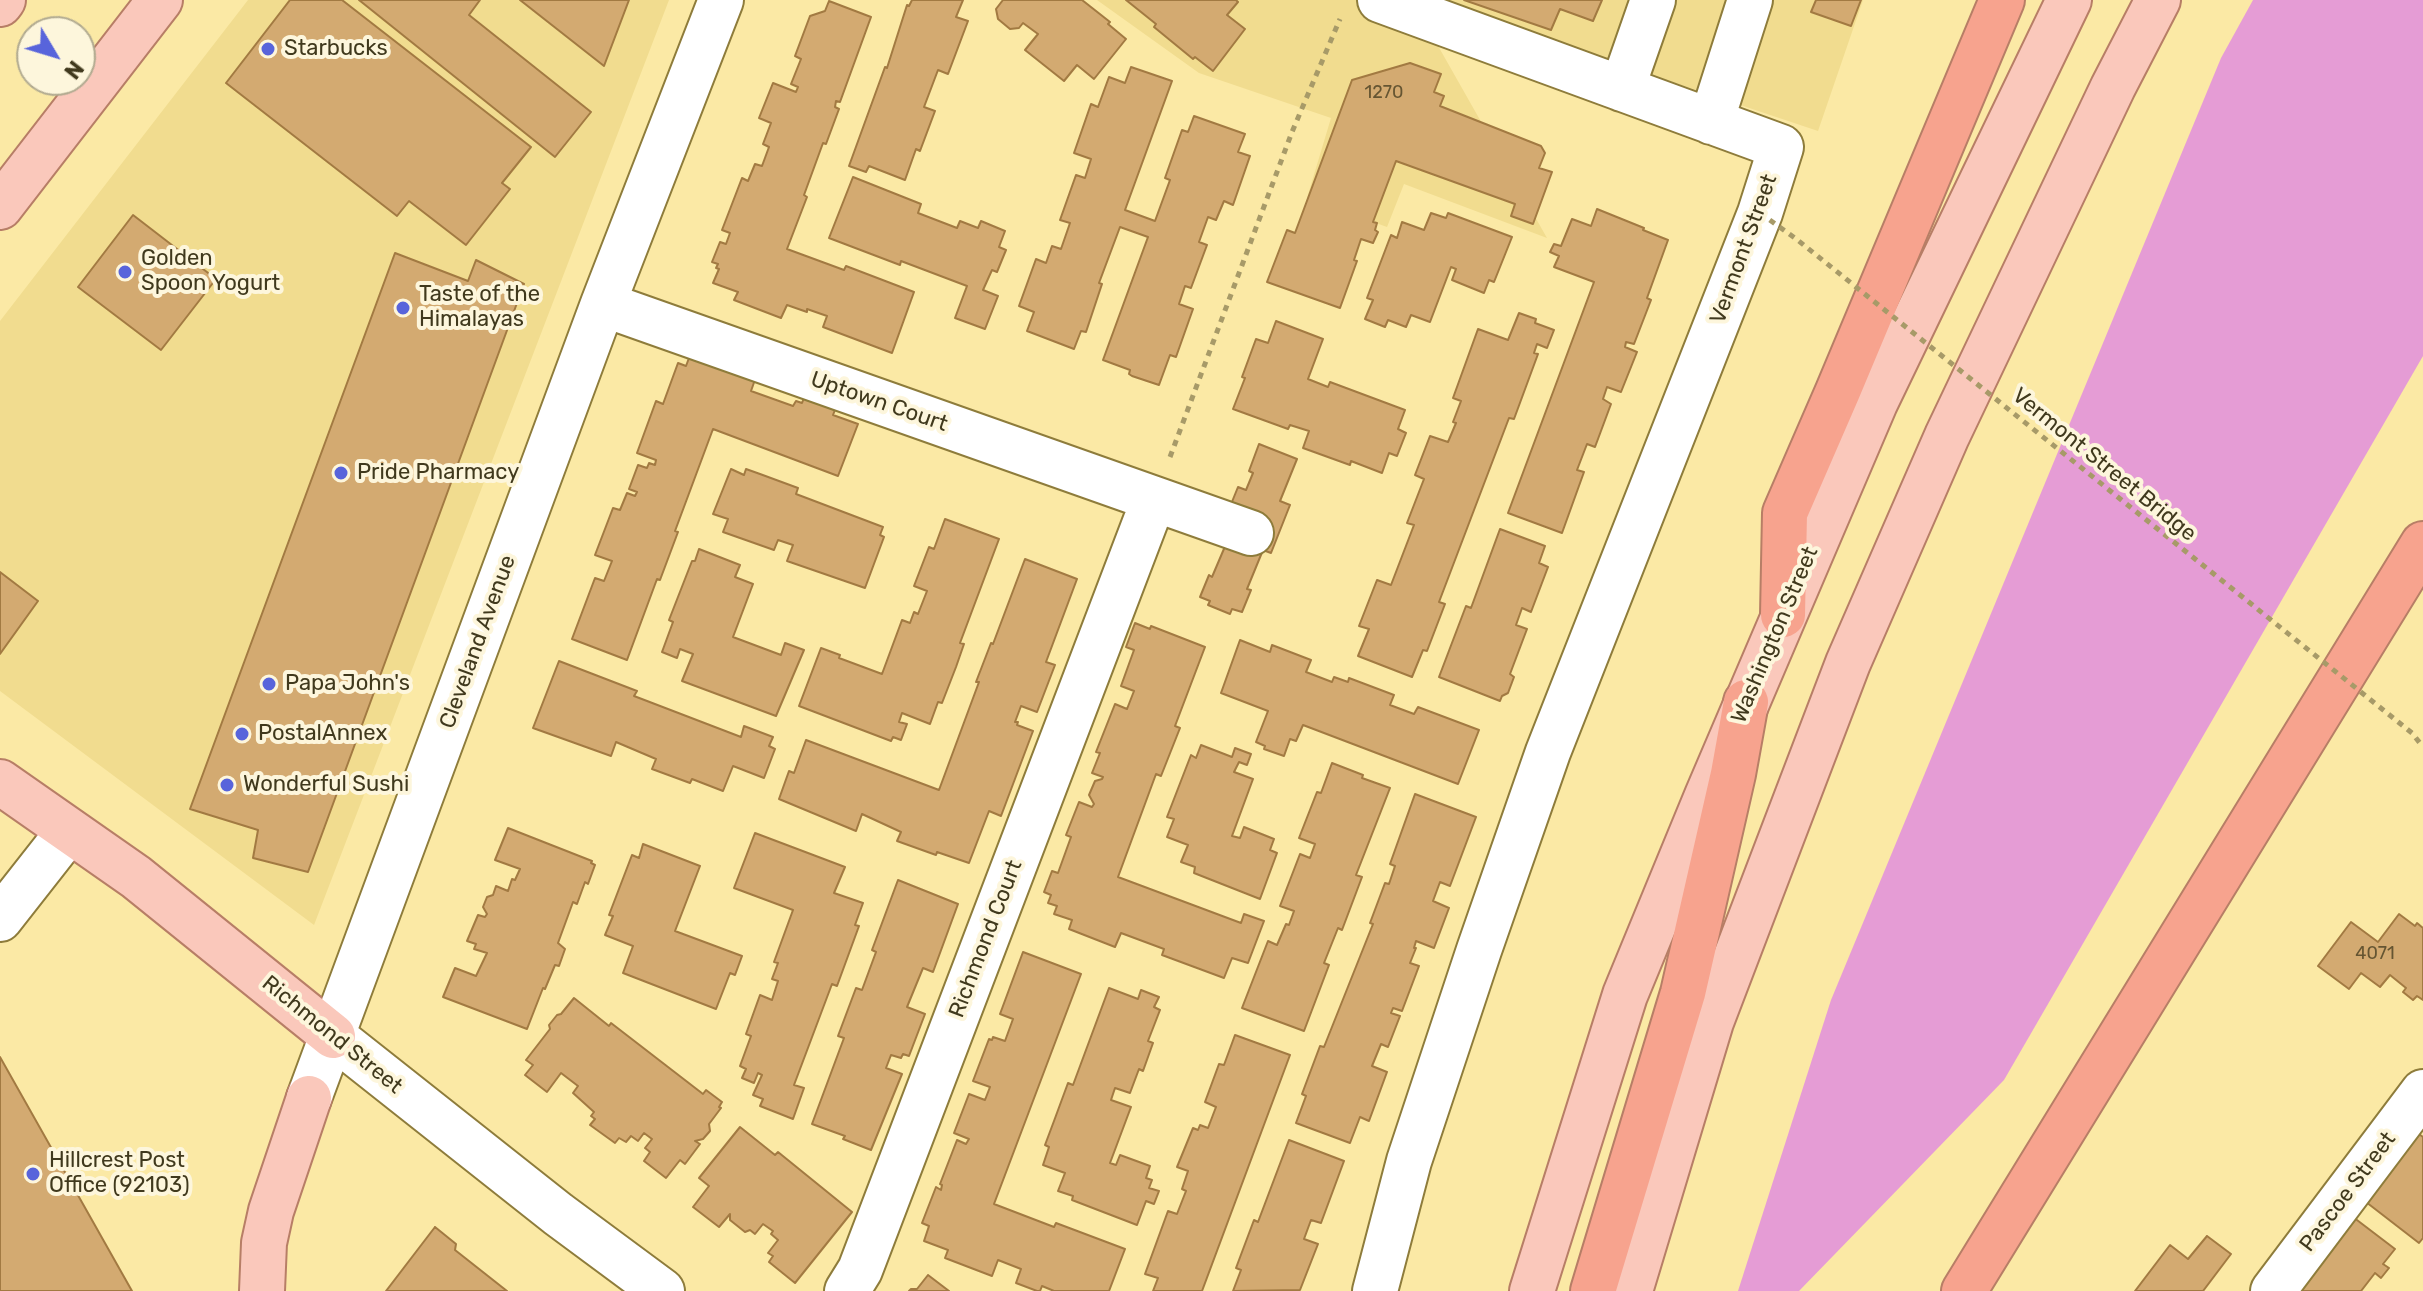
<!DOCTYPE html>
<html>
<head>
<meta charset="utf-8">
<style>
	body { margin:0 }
	#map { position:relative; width:2423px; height:1291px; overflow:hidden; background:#fbe9a5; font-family:Rubik,sans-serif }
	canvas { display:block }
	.north { position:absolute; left:16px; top:16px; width:80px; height:80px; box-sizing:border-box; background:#fdf6dc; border:2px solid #b1aa90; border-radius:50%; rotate:128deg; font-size:22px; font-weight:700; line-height:32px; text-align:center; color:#40391d }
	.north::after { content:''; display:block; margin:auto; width:28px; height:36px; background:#5864db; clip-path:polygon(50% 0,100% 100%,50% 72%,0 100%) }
</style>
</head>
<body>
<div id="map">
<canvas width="2423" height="1291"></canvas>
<div class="north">N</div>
</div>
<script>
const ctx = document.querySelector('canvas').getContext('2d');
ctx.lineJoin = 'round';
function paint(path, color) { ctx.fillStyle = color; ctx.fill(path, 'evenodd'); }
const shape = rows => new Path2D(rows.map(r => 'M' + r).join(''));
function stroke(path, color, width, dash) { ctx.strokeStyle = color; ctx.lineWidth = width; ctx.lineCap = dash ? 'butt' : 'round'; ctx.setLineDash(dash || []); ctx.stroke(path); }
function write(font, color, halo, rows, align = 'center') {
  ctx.font = font + ' Rubik,sans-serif'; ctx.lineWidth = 8; ctx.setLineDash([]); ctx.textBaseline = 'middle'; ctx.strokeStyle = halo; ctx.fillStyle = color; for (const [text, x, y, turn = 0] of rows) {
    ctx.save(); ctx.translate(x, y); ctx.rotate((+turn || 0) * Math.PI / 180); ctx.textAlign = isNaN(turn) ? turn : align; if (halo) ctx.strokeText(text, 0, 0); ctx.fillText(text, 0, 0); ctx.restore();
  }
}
paint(shape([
	[248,0,669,0,314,925,0,691,0,321],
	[1097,0,1412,0,1547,238,1404,184,1387,227,1307,198,1331,118,1199,73],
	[1427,0,1863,0,1818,131]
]), '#f1dc8f');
paint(shape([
	[2253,0,2423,0,2423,356,2004,1080,1799,1291,1738,1291,1831,1000,2221,58]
]), '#e59cd5');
const building = shape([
	[290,0,342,0,531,147,502,183,510,189,466,245,409,201,397,216,226,83,290,0],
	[359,0,480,0,469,15,591,112,555,157,359,0],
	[520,0,629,0,604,66,520,0],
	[912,0,963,0,956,17,968,21,948,74,938,70,924,107,935,111,920,151,916,149,905,180,869,166,866,172,849,166,885,67,887,68,907,5,909,6,912,0],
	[1003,0,1082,0,1110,22,1108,24,1126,39,1094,79,1077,65,1064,81,1025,50,1038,34,1023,23,1019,28,1010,29,998,19,996,9,1003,0],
	[1126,0,1236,0,1238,2,1227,15,1245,29,1213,71,1195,57,1193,59,1154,27,1156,24,1126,0],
	[1464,0,1602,0,1593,21,1560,9,1551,30,1464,0],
	[1816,0,1861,0,1851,26,1811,12,1816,0],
	[829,1,871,17,840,102,836,101,835,107,839,109,826,144,823,143,804,195,807,197,787,249,844,270,846,266,914,292,892,353,823,327,827,316,807,309,807,312,787,305,781,318,734,300,738,292,713,283,719,269,716,268,718,264,712,262,720,242,726,244,730,233,722,230,742,178,748,181,755,164,762,166,769,147,763,144,771,123,759,118,773,83,796,92,798,87,791,84,801,59,795,56,810,16,825,11,829,1],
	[1410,63,1441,74,1434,92,1444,96,1440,106,1541,146,1545,153,1539,168,1552,172,1533,224,1511,216,1515,204,1396,161,1373,222,1377,223,1375,230,1378,232,1373,243,1361,239,1354,260,1357,261,1340,308,1267,282,1287,230,1295,233,1352,80,1410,63],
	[1131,67,1172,81,1125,210,1155,221,1170,180,1165,178,1182,130,1188,132,1194,116,1245,134,1238,152,1250,156,1233,205,1224,201,1216,220,1208,217,1199,242,1207,245,1191,288,1185,286,1179,304,1193,309,1176,357,1170,355,1159,385,1132,376,1129,374,1130,370,1103,360,1148,237,1120,227,1099,283,1102,284,1086,332,1081,331,1074,349,1027,331,1034,312,1019,306,1036,259,1046,263,1052,246,1061,249,1070,223,1060,220,1076,175,1085,178,1091,159,1074,153,1091,104,1098,107,1109,77,1125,83,1131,67],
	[853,177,921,204,918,213,957,228,960,221,978,228,981,221,1005,231,999,247,1006,250,997,272,992,270,983,290,998,296,985,329,955,318,967,286,901,261,900,265,829,238,853,177],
	[1597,209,1644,228,1643,230,1668,240,1647,298,1651,300,1634,344,1626,342,1625,347,1637,352,1621,392,1607,387,1603,399,1611,404,1595,447,1587,444,1577,470,1584,472,1562,533,1508,513,1594,282,1554,267,1559,256,1550,252,1554,244,1561,246,1572,219,1591,226,1597,209],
	[1431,213,1446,218,1448,213,1512,237,1494,282,1489,280,1484,293,1452,280,1456,269,1451,267,1430,322,1411,315,1406,327,1388,320,1385,327,1365,319,1373,300,1367,298,1391,235,1397,238,1402,222,1424,230,1431,213],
	[133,215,216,279,161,350,78,287,133,215],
	[395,253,468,281,476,260,524,284,308,872,253,858,258,830,190,809,395,253],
	[1519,313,1536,319,1535,323,1554,330,1547,348,1537,344,1534,353,1538,354,1514,419,1509,418,1439,602,1445,604,1427,651,1423,650,1412,677,1358,656,1369,629,1359,626,1377,580,1391,585,1414,525,1407,523,1424,479,1415,475,1430,436,1448,442,1456,423,1453,422,1461,401,1453,398,1478,329,1508,340,1519,313],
	[1276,321,1323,339,1308,379,1328,387,1330,382,1405,410,1398,429,1406,433,1397,456,1389,453,1382,473,1351,461,1350,465,1303,448,1309,431,1290,425,1288,429,1233,409,1245,378,1242,377,1256,339,1268,343,1276,321],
	[710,357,757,374,751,391,793,406,796,401,802,403,804,398,835,410,833,415,858,424,838,476,713,429,675,531,678,532,660,580,657,579,627,660,572,639,595,578,604,581,612,561,595,555,613,508,620,510,627,493,635,496,637,492,629,489,638,465,647,468,649,463,655,465,656,460,637,453,656,401,663,404,678,363,686,366,689,358,707,364,710,357],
	[1259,444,1297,459,1280,501,1290,505,1271,553,1263,550,1247,589,1251,590,1242,612,1232,609,1230,614,1208,605,1210,601,1200,597,1209,575,1212,577,1229,537,1219,534,1238,487,1246,490,1253,473,1249,471,1259,444],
	[731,469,744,475,746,469,760,474,798,488,796,494,883,527,880,535,884,537,865,588,787,561,793,545,778,540,774,550,723,532,728,519,713,514,731,469],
	[945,519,999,539,960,643,964,644,956,667,942,703,938,702,930,724,902,713,899,722,907,724,901,740,893,737,891,741,799,706,821,648,840,655,839,658,882,674,902,620,910,623,914,612,918,614,927,591,914,586,929,547,934,549,945,519],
	[1500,529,1545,546,1539,563,1548,567,1531,612,1522,608,1516,625,1527,629,1510,674,1514,677,1508,693,1502,696,1500,701,1439,677,1466,606,1471,608,1500,529],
	[699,549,740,565,735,577,753,584,733,637,781,655,785,643,804,650,776,716,682,681,693,654,680,649,677,658,662,652,673,622,669,620,692,561,695,561,699,549],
	[1025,559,1077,579,1046,662,1055,665,1037,712,1021,706,1015,722,1018,722,1017,725,1033,731,1001,816,989,811,969,863,937,852,936,855,897,841,901,832,862,814,856,831,779,799,789,771,794,773,806,740,939,790,979,682,976,682,991,643,993,644,1025,559],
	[0,572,38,601,0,654,0,572],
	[1135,623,1150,629,1151,626,1205,647,1175,726,1180,728,1161,776,1156,774,1118,877,1241,923,1244,914,1264,921,1248,963,1232,958,1224,978,1162,955,1164,949,1121,933,1115,947,1069,929,1072,920,1054,914,1057,906,1048,903,1051,895,1044,892,1052,871,1058,873,1071,837,1066,835,1079,802,1092,807,1094,804,1089,795,1095,781,1102,779,1103,777,1092,773,1100,753,1096,752,1115,704,1127,709,1134,691,1121,686,1134,650,1126,647,1135,623],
	[1240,640,1270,652,1272,645,1311,660,1306,672,1332,682,1334,677,1348,682,1349,678,1394,695,1390,705,1414,714,1418,707,1479,730,1458,784,1303,725,1296,741,1290,739,1284,756,1264,749,1265,746,1256,742,1268,711,1221,693,1240,640],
	[559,661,637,691,634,696,741,737,744,726,773,737,769,746,775,749,764,778,733,766,723,791,692,779,690,783,652,769,656,759,616,742,611,756,533,728,559,661],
	[1201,745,1232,757,1235,748,1251,754,1247,765,1239,762,1234,772,1253,779,1232,836,1240,838,1244,827,1274,839,1270,850,1277,853,1260,899,1194,873,1195,867,1181,862,1188,845,1167,837,1174,819,1167,817,1191,755,1196,758,1201,745],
	[1332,763,1363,775,1362,778,1390,788,1356,875,1362,877,1342,930,1338,928,1324,963,1329,965,1304,1031,1242,1008,1268,941,1277,945,1286,924,1289,925,1294,911,1280,906,1300,854,1310,858,1315,844,1299,838,1317,792,1321,793,1332,763],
	[1415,794,1476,817,1450,886,1440,882,1433,901,1449,908,1434,948,1416,941,1414,948,1416,948,1410,963,1419,966,1402,1011,1393,1008,1391,1013,1400,1016,1388,1047,1381,1044,1372,1066,1387,1072,1369,1121,1360,1117,1350,1143,1296,1123,1306,1096,1302,1094,1320,1046,1324,1047,1373,924,1370,923,1385,883,1389,884,1395,866,1390,864,1415,794],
	[508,828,592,861,591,863,595,865,588,884,585,882,577,904,573,902,558,943,565,949,559,966,555,965,545,989,543,988,527,1029,443,997,455,968,476,976,487,953,474,949,476,944,467,941,478,915,485,917,487,914,483,907,487,897,493,895,496,886,508,891,512,879,515,880,520,869,495,860,508,828],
	[755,833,845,867,834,893,863,903,855,925,859,926,837,986,832,984,794,1085,804,1088,793,1119,760,1106,763,1099,753,1095,762,1075,758,1073,754,1083,742,1078,746,1069,740,1066,751,1036,746,1034,760,995,772,1000,778,981,772,979,778,963,774,962,793,910,734,888,755,833],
	[643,844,700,866,675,931,742,956,735,975,730,973,716,1009,623,973,633,946,605,935,613,916,609,915,632,855,639,858,643,844],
	[898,880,958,904,933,972,923,968,907,1007,925,1014,909,1056,903,1054,901,1058,891,1055,886,1068,902,1074,871,1150,843,1139,845,1136,812,1124,844,1038,838,1036,856,988,862,990,876,952,872,950,898,880],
	[2399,914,2415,926,2417,923,2423,928,2423,1000,2417,996,2413,1000,2403,992,2406,988,2390,975,2380,987,2361,973,2349,989,2318,966,2351,922,2378,942,2399,914],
	[1023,952,1081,974,994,1204,1054,1227,1056,1223,1125,1249,1109,1291,1054,1291,1042,1286,1040,1291,1037,1291,1016,1283,1021,1269,998,1260,992,1276,945,1258,948,1250,924,1241,929,1226,922,1223,936,1187,941,1190,942,1185,940,1184,957,1140,966,1144,969,1139,954,1133,969,1094,985,1100,990,1087,973,1081,989,1039,992,1040,993,1037,1005,1041,1013,1019,1000,1014,1023,952],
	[1109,988,1138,999,1141,990,1159,997,1154,1007,1160,1010,1148,1041,1153,1043,1143,1071,1139,1069,1130,1093,1115,1088,1111,1100,1131,1107,1110,1163,1116,1165,1120,1155,1150,1166,1146,1178,1152,1180,1149,1188,1159,1191,1154,1204,1146,1201,1137,1225,1072,1200,1073,1196,1058,1191,1065,1173,1043,1165,1049,1147,1045,1145,1054,1121,1068,1083,1073,1085,1109,988],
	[574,998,609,1026,611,1023,703,1094,706,1090,722,1102,719,1107,721,1108,709,1124,710,1131,703,1139,695,1141,700,1144,685,1164,680,1160,666,1178,644,1161,650,1152,645,1148,652,1139,644,1133,638,1141,631,1136,626,1142,619,1138,615,1143,590,1125,595,1119,591,1116,594,1112,573,1093,578,1086,561,1073,547,1092,525,1075,533,1065,526,1060,550,1029,549,1025,557,1015,561,1014,574,998],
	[1235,1035,1290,1055,1202,1291,1153,1291,1158,1278,1145,1274,1168,1211,1177,1214,1186,1191,1182,1189,1188,1171,1177,1167,1193,1128,1198,1130,1200,1125,1208,1128,1216,1107,1205,1102,1219,1064,1224,1065,1235,1035],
	[0,1057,132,1291,0,1291,0,1057],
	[740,1127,775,1155,778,1152,852,1212,795,1283,769,1262,773,1256,768,1253,778,1240,771,1234,773,1231,763,1224,755,1234,750,1230,745,1232,730,1220,730,1214,719,1227,693,1207,709,1186,699,1178,740,1127],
	[2416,1132,2423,1137,2423,1238,2419,1243,2366,1202,2416,1132],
	[1289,1140,1344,1161,1321,1223,1311,1220,1304,1239,1318,1244,1300,1290,1233,1291,1241,1270,1236,1268,1254,1220,1258,1222,1289,1140],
	[2353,1217,2395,1249,2383,1264,2389,1268,2381,1278,2375,1273,2361,1291,2300,1291,2353,1217],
	[435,1227,456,1244,455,1250,507,1291,386,1291,435,1227],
	[2207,1236,2231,1254,2203,1291,2135,1291,2170,1245,2188,1259,2207,1236],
	[928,1275,949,1291,909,1291,911,1289,917,1289,928,1275]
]);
paint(building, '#d3aa71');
stroke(building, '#a27a42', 2);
const minor = shape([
	[1622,89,1653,0],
	[1711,122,1750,0],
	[603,304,1251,533],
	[0,919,69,831],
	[333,1036,558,1214,662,1291],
	[309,1098,603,304,721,0],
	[847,1291,860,1270,1154,499],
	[1375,1291,1409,1161,1479,950,1548,752,1760,213,1781,147,1380,0],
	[2273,1291,2423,1092]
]);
const major = shape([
	[0,4,3,0],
	[0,207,160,0],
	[0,782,136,877,333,1036],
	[262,1291,264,1243,271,1211,309,1098],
	[1532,1291,1625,995,1707,796,1875,403,2069,0],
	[1630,1291,1711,1022,1848,663,1947,436,2113,87,2158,0]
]);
const highway = shape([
	[1783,615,1785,513,1838,391,2002,0],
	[1593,1291,1683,993,1733,774,1746,702],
	[1964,1291,2423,544]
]);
stroke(minor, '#8e7c3b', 48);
stroke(major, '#b77e66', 48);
stroke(highway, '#b77e66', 48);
stroke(shape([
	[1170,457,1292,132,1340,19]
]), '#a79a68', 5, [6, 6]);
stroke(minor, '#fff', 44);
stroke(major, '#fac8bb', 44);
stroke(highway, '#f7a38e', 44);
stroke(shape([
	[1760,213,1795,238,2412,733,2423,747]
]), '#a79a68', 5, [6, 6]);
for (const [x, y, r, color] of [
	[268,49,8,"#5864db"],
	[125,272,8,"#5864db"],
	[403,308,8,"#5864db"],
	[341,473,8,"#5864db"],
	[269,684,8,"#5864db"],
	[242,734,8,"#5864db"],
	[227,785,8,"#5864db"],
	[33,1174,8,"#5864db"]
]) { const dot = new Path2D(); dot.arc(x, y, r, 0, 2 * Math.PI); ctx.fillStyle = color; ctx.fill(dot); stroke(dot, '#fdf6dc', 3); }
write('18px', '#655532', null, [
	["1270",1384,93],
	["4071",2375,954]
]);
write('22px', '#40391d', '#fdf6dc', [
	["Starbucks",284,49],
	["Golden",141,259],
	["Spoon Yogurt",141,284],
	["Taste of the",419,295],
	["Himalayas",419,320],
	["Pride Pharmacy",357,473],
	["Papa John's",285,684],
	["PostalAnnex",258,734],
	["Wonderful Sushi",243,785],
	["Hillcrest Post",49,1161],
	["Office (92103)",49,1186]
], 'left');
write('22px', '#40391d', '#fdf6dc', [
	["Vermont Street",1744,249,-70],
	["Uptown Court",879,402,19],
	["Vermont Street Bridge",2104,465,39],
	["Washington Street",1775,635,-67],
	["Cleveland Avenue",478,642,-70],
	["Richmond Court",986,939,-69],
	["Richmond Street",332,1035,39],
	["Pascoe Street",2348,1192,-53]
]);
</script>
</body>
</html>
